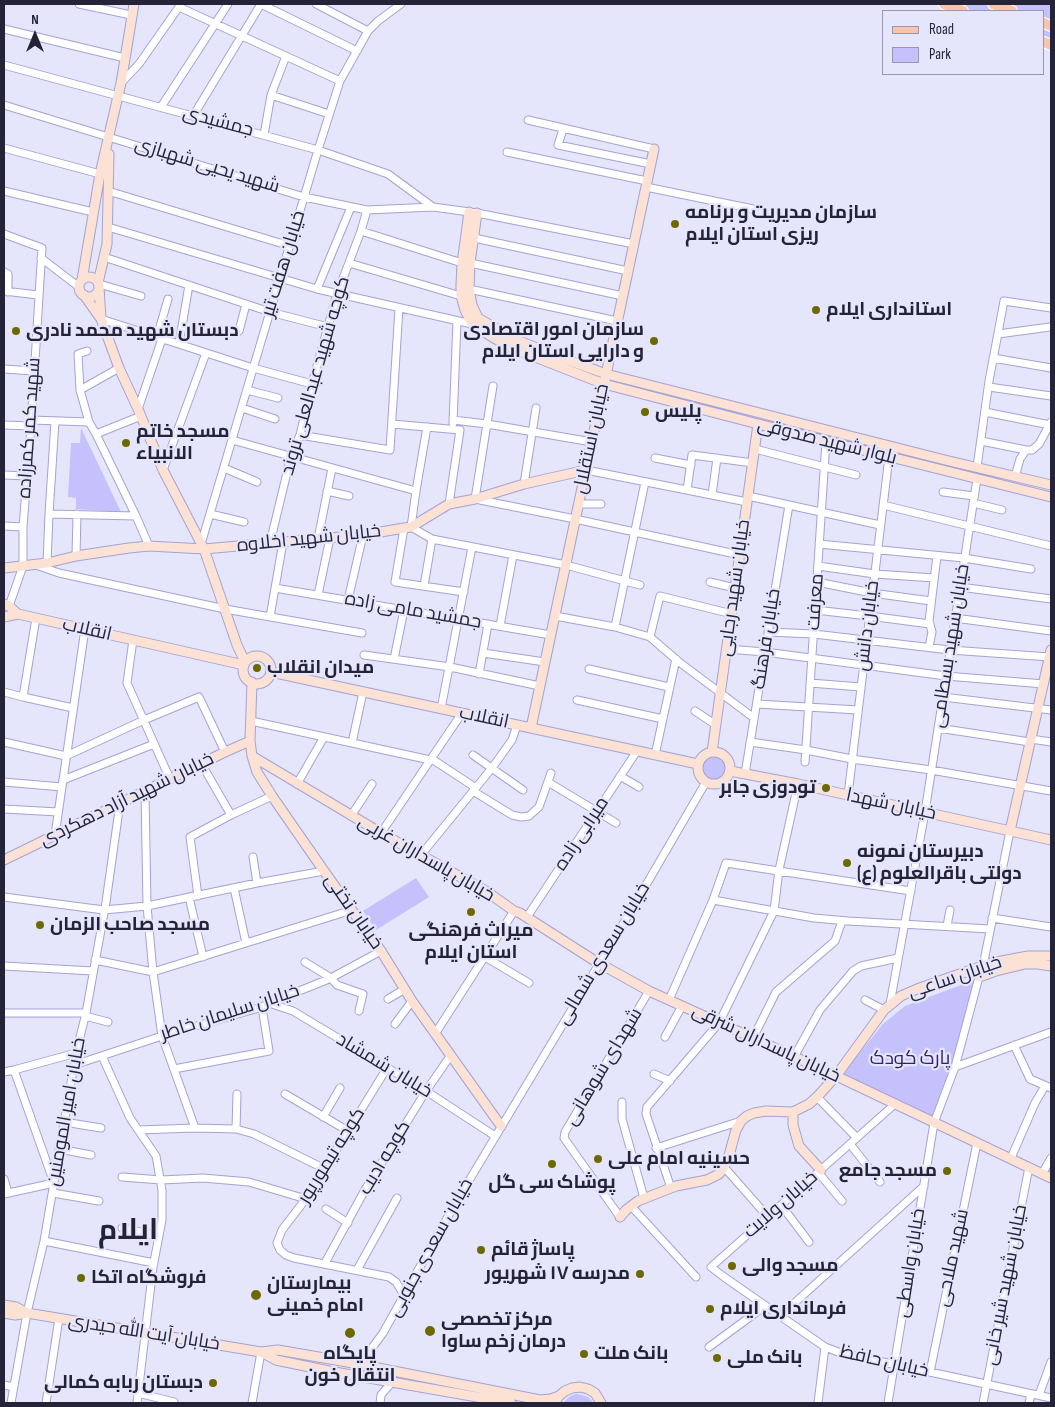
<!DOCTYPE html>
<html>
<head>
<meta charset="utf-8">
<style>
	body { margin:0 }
	#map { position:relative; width:1055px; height:1407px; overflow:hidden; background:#e5e5fb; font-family:"Sofia Sans Condensed",sans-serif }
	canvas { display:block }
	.frame { position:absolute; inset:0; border:5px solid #242337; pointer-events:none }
	.legend { position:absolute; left:882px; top:10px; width:162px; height:65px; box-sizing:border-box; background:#e5e5fb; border:1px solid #9897ad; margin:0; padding:6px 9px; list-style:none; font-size:15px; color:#242337 }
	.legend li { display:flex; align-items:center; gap:10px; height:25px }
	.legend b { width:25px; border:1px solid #9897ad }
	.north { position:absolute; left:10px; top:10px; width:50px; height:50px; -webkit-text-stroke:4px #e5e5fb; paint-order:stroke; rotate:0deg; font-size:14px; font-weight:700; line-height:20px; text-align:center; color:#242337 }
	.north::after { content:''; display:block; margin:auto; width:18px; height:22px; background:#242337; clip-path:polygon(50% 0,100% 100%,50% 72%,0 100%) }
</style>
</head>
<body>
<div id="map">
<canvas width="1055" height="1407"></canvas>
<div class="frame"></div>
<ul class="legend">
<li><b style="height:6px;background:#f8c4ab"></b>Road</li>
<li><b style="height:14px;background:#c4c1fc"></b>Park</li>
</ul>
<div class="north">N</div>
</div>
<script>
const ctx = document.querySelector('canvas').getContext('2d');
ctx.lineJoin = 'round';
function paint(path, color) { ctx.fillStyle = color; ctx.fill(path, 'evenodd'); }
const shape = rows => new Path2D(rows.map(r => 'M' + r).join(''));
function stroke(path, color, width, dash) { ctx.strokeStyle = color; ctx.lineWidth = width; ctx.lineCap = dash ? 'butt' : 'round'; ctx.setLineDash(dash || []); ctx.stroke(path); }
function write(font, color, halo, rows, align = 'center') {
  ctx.font = font + ' "Sofia Sans Condensed",Cairo,sans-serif'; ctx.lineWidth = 4.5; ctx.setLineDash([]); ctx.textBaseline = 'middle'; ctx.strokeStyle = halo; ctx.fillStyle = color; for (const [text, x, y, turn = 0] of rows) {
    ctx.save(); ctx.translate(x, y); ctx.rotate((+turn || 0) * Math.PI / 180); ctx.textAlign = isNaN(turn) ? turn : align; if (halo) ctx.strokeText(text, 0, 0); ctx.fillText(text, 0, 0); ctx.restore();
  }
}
paint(shape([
	[953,4,1051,4,1051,41,1044,38,1044,11,973,11],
	[81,428,121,512,76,509,76,498,68,497,71,443,80,443],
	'703 768a11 11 0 1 1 22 0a11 11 0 1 1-22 0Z',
	[416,878,429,897,376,930,363,911],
	[977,979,954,1067,933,1121,844,1074,853,1061,883,1024,905,1006],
	[576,1394,582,1395,588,1397,594,1403,563,1403,570,1396]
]), '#c4c1fc');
const street = shape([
	[79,4,131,15],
	[261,4,357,51],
	[316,4,368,31],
	[179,7,340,81],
	[4,29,125,58],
	[4,65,318,150,388,174,433,207],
	[121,83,139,64,181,4],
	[271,95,329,114],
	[4,105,304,197,367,210,433,207,477,213,634,244],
	[161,107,228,4],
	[193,116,261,4],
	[528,120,654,149],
	[563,129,558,145,651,164],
	[264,135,271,95,286,56],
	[4,148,100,174],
	[507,152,647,181],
	[646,187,753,209],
	[4,191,93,212],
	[108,191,290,246],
	[108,227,317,289,472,324],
	[361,231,462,263],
	[4,234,42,248,31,426,23,527,23,566,9,606],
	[474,238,628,271],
	[104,257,270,312,328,327],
	[41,258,79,287],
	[349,263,461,296],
	[470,263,623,296],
	[4,272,8,274,8,292],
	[99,284,141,296],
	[317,289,351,207],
	[469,289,617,321],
	[4,291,38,295],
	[101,319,253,368,312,384],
	[239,331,246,304],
	[998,334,1050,327],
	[157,337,168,299],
	[179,344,189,285],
	[87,351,78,354,80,390,89,422,96,434,136,516,149,546],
	[993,358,1051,368],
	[4,369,34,371],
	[493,386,475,499,575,519,740,555],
	[989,387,1051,396],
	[80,390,119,368],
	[247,390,278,398],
	[242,408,275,419],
	[138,409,162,339],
	[985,412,1050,425],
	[31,420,89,422],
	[453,420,487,424,592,442],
	[453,423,457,321],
	[392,424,460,430,449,504],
	[4,425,31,426],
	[427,427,416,491,411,527,432,539,566,565,640,585],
	[96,434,141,416],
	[300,435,390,450,399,308],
	[232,440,416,491],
	[981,441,1026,450],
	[755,449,856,475],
	[655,458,691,465],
	[977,467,989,381,1004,301,1051,308],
	[224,468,257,482],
	[163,470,206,353],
	[586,470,747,502],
	[4,475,27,476],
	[1015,477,1020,459,1026,450,1032,450,1039,444,1051,422],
	[524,484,536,408],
	[687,490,692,455,753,463],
	[327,491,349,496],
	[943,492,974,496],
	[712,495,717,458],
	[748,496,880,525],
	[973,503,1002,510],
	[578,504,601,504],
	[883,505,1051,546],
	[49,514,136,516],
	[210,514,244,522],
	[4,526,23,527],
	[404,528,395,582,464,592],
	[318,539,332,468],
	[270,543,291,456,300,435,312,384,337,294,361,231,367,210],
	[201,544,318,150,340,81,368,31,378,21,401,4],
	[819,544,964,558,1031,569],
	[76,556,77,514],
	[47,563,49,514,55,421],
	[36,565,59,573,225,609,362,633],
	[818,566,875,574,934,578],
	[710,582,735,588],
	[817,582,872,593,931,601],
	[424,586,432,539],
	[960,587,1051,599],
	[275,588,551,635],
	[318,595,330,538],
	[348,600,363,535],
	[815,610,869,616,930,624],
	[555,616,615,627,650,637,679,662,754,718],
	[270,617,283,542],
	[955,618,1051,631],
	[500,626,513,555],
	[615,627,645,482],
	[768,632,814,634,950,650,1050,657],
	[650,637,660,596,732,614],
	[133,640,127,683,170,779],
	[929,647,932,632,929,621,937,556],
	[727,649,765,652,946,676,1044,684],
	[483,653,545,662],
	[364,655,450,667,540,686],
	[394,659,404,610],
	[589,669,669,687],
	[479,674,488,624],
	[810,683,861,687],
	[4,692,23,697,73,708],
	[23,697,36,618],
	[943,697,1051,710],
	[577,700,663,719],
	[757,704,858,710],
	[441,709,472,547],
	[695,711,716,725],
	[251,721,435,761,476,788],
	[938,728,1030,742],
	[1031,739,1051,742],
	[4,742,66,756,144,720,199,697,225,752],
	[750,742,806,750,852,759,931,770,1051,791],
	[352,743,363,692],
	[473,755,523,790],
	[655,755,676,659],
	[805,762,826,441],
	[201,763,231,815],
	[745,774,789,505],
	[620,776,639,787],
	[63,780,154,744],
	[4,782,62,787],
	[548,782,616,823],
	[297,784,324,737],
	[145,791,147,906,153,972,162,1036,195,1128],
	[473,791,512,815,521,817,529,816,539,807,551,773],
	[848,795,889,457],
	[4,809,58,812],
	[351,816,372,784],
	[381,833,462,713],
	[55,835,85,629],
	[420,856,492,768,512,740,517,725],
	[253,857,257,883],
	[234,888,246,943],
	[198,896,190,837,231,815,272,796],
	[4,897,104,910,147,906,257,883,324,871],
	[189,897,203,957],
	[713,900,814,918,848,921,990,929],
	[527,917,637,751],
	[992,918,1051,927],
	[947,926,950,910],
	[485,957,529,983],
	[95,960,153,972,352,910],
	[305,962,331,978,337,985,363,994,359,1011],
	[4,966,93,971],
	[388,999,405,989],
	[669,1000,713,900,726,863,911,891],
	[865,1000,884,1010],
	[269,1003,293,1011,426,1091,495,1136],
	[890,1004,925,812,977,479],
	[4,1013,86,1013],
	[85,1016,108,1022],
	[395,1024,412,1001],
	[435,1034,514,911],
	[665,1037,682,1006],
	[753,1038,776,992,835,941,842,921],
	[1014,1045,1030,1079,1051,1088],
	[102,1056,130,1118,156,1156,162,1190,162,1220,153,1267,137,1403],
	[794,1057,820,1010,853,971,861,966,898,958],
	[74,1065,162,1036,262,1007,269,1003,329,979,381,951],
	[955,1067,1051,1032],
	[387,1068,308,1196,282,1230,277,1243,280,1250,286,1255,294,1258,389,1277,396,1282,404,1295],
	[174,1069,269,1051,262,1007],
	[4,1072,14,1070,76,1053],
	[654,1074,670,1081],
	[285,1094,348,1131],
	[817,1097,857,1138],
	[622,1102,622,1119,644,1198],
	[895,1104,711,1267,724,1277,825,1347,841,1353,1051,1398],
	[323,1117,340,1088],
	[64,1122,101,1128],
	[236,1129,237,1094],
	[138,1130,195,1128,236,1129,254,1134,325,1169],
	[850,1144,880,1182],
	[656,1148,741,1121],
	[59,1149,91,1155],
	[1011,1158,1035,1103,1045,1086],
	[724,1167,768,1217],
	[818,1172,842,1201],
	[1042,1174,1051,1158],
	[122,1177,161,1180,203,1178,249,1182,306,1199],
	[4,1179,8,1193],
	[671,1188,646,1114,647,1107,719,1023,774,911,779,870,798,784],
	[53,1193,99,1201],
	[4,1194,54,1183,14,1070],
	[781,1205,809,1242],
	[631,1206,696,1277],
	[326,1209,348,1223],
	[620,1217,564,1138,565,1132,649,991],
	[122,1228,159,1236],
	[44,1241,154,1263],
	[325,1263,366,1188,426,1091,451,1055],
	[357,1270,397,1198],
	[780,1316,924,1186],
	[709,1347,765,1306],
	[354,1363,359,1361,369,1352,383,1333,455,1204,632,909,706,782],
	[930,1372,977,1143],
	[4,1385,14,1387],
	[138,1393,174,1402],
	[1039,1395,1051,1362],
	[11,1403,27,1313,44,1241,76,1053,86,1013,106,902,120,803],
	[46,1403,59,1318],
	[252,1403,261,1352],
	[380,1403,381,1395,392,1382],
	[818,1403,825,1347],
	[888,1403,934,1123,955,1067,979,977,983,966,1010,831],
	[983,1403,1029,1167],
	[1029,1403,1031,1394]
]);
const secondary = shape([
	[469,212,462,263,461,284,461,296,465,310,472,324,494,338,517,350,604,384,758,424,1051,497],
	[477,213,470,263,469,289,472,305,478,318,512,338,554,355,606,374,945,460,1051,485],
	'79 287a10 10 0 1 1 20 0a10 10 0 1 1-20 0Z',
	[82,280,100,174,121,83,134,4],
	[98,283,107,244,109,154],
	[99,287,101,319],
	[84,295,101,319,119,368,138,409,163,470,204,549,237,645,245,662],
	[4,568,47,563,76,556,129,548,149,546,204,549,363,535,404,528,411,527,449,504,475,499,524,484,586,470],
	[4,604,9,606,18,614],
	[4,617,18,614,244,665],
	'243 670a14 14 0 1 1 28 0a14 14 0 1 1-28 0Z',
	[271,672,698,764],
	[252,682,250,741,252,756,257,772,272,796,324,871,381,951,412,1001,501,1126],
	[531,728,654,149],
	[712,752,758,424],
	'698 768a16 16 0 1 1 32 0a16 16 0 1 1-32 0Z',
	[252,756,381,833,486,891,514,911,520,913,595,961,649,991,828,1072,1051,1178],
	[730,771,798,784,1051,840],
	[1010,831,1051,650],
	[4,860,225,752,250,741],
	[979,977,996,971,1025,964,1038,964,1051,966],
	[793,1112,793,1125,799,1146,821,1170],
	[620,1217,626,1210,638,1201,676,1186,707,1180,719,1174,724,1167,728,1159,736,1130,741,1121,747,1116,754,1113,766,1111,793,1112,809,1104,817,1097,836,1076,884,1010,901,996,917,989,991,963,1028,956,1051,956],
	[4,1305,16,1307,27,1313],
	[4,1313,15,1315,27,1313,261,1352,278,1350,353,1363,540,1400,551,1399,559,1396],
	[261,1352,276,1360,329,1371,511,1403],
	[556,1401,559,1396,565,1391,572,1388,580,1387,588,1389,595,1393,601,1403]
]);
const primary = shape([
	[944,4,963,11],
	[993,4,1012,11],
	[1044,23,1051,26],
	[1044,42,1051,45]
]);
stroke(street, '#a5a2d6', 9);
stroke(secondary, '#a5a2d6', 11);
stroke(primary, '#fff', 12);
stroke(street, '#fff', 7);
stroke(secondary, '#fbe2d5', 9);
stroke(primary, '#f8c4ab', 10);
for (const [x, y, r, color] of [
	[675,224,5,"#6d6800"],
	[816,310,5,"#6d6800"],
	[16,331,5,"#6d6800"],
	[654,341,5,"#6d6800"],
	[645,412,5,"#6d6800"],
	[126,443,5,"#6d6800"],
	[257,668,5,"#6d6800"],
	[826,788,5,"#6d6800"],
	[847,863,5,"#6d6800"],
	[471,912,5,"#6d6800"],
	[40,925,5,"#6d6800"],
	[598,1159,5,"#6d6800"],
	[552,1164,5,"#6d6800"],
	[947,1171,5,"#6d6800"],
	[481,1250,5,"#6d6800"],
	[732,1266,5,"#6d6800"],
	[640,1274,5,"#6d6800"],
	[81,1278,5,"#6d6800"],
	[256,1295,6,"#6d6800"],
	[710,1309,5,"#6d6800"],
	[430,1331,6,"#6d6800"],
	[350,1333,6,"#6d6800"],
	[584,1354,5,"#6d6800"],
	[717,1358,5,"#6d6800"],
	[213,1383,5,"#6d6800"]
]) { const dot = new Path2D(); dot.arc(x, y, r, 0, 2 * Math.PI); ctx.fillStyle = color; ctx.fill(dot); stroke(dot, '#e5e5fb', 2); }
write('19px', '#242337', '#e5e5fb', [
	["جمشیدی",218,122,15],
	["شهید یحیی شهبازی",207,166,17],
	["خیابان هفت تیر",284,264,-73],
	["کوچه شهید عبدالعلی تروند",316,376,-74],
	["شهید کمر کمرزاده",30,428,-86],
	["خیابان استقلال",592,439,-78],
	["بلوار شهید صدوقی",827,442,14],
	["خیابان شهید اخلاوه",309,539,-6],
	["خیابان شهید رجایی",735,588,-82],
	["معرفت",816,602,-86],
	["جمشید مامی زاده",413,611,10],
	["خیابان دانش",868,626,-83],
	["انقلاب",87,630,13],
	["خیابان فرهنگ",767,639,-81],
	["خیابان شهید بسطامی",951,646,-81],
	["انقلاب",484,718,12],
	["خیابان شهید آزاد دهکردی",127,800,-26],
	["خیابان شهدا",891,805,12],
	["میرابی زاده",582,834,-57],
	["خیابان پاسداران غربی",426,859,30],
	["خیابان تختی",353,912,55],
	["خیابان سعدی شمالی",604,954,-59],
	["خیابان ساعی",955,978,-19],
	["خیابان سلیمان خاطر",230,1013,-18],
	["خیابان پاسداران شرقی",766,1044,25],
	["خیابان شمشاد",384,1066,31],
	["شهدای شوهانی",604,1067,-59],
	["خیابان امیر المومنین",67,1112,-80],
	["کوچه تیمورپور",332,1156,-58],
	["کوچه ادیب",385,1158,-59],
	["خیابان ولایت",781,1205,-41],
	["خیابان سعدی جنوبی",431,1248,-61],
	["شهید ملاحی",953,1258,-78],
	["خیابان واسطی",911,1263,-81],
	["خیابان شهید شیر خانی",1006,1285,-79],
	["خیابان آیت الله حیدری",144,1333,9],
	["خیابان حافظ",884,1362,13]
]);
write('bold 19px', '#242337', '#e5e5fb', [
	["سازمان مدیریت و برنامه",685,213],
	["ریزی استان ایلام",685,235],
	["استانداری ایلام",826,310],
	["سازمان امور اقتصادی",644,330,"right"],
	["و دارایی استان ایلام",644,352,"right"],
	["دبستان شهید محمد نادری",26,331],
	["پلیس",655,412],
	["مسجد خاتم",136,432],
	["الانبیاء",136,454],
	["میدان انقلاب",267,668],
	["تودوزی جابر",816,788,"right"],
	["دبیرستان نمونه",857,852],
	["دولتی باقرالعلوم (ع)",857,874],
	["مسجد صاحب الزمان",50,925],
	["میراث فرهنگی",471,931,"center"],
	["استان ایلام",471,953,"center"],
	["حسینیه امام علی",608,1159],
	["مسجد جامع",937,1171,"right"],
	["پوشاک سی گل",552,1183,"center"],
	["پاساژ قائم",491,1250],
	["مسجد والی",742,1266],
	["مدرسه ۱۷ شهریور",630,1274,"right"],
	["فروشگاه اتکا",91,1278],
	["بیمارستان",267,1284],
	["امام خمینی",267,1306],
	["فرمانداری ایلام",720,1309],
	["مرکز تخصصی",441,1320],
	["درمان زخم ساوا",441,1342],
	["پایگاه",350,1354,"center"],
	["انتقال خون",350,1376,"center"],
	["بانک ملت",594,1354],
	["بانک ملی",727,1358],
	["دبستان ربابه کمالی",203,1383,"right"]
], 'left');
write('19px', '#322070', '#e5e5fb', [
	["پارک کودک",910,1059]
]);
write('bold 29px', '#242337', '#e5e5fb', [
	["ایلام",128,1232]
]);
</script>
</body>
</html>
